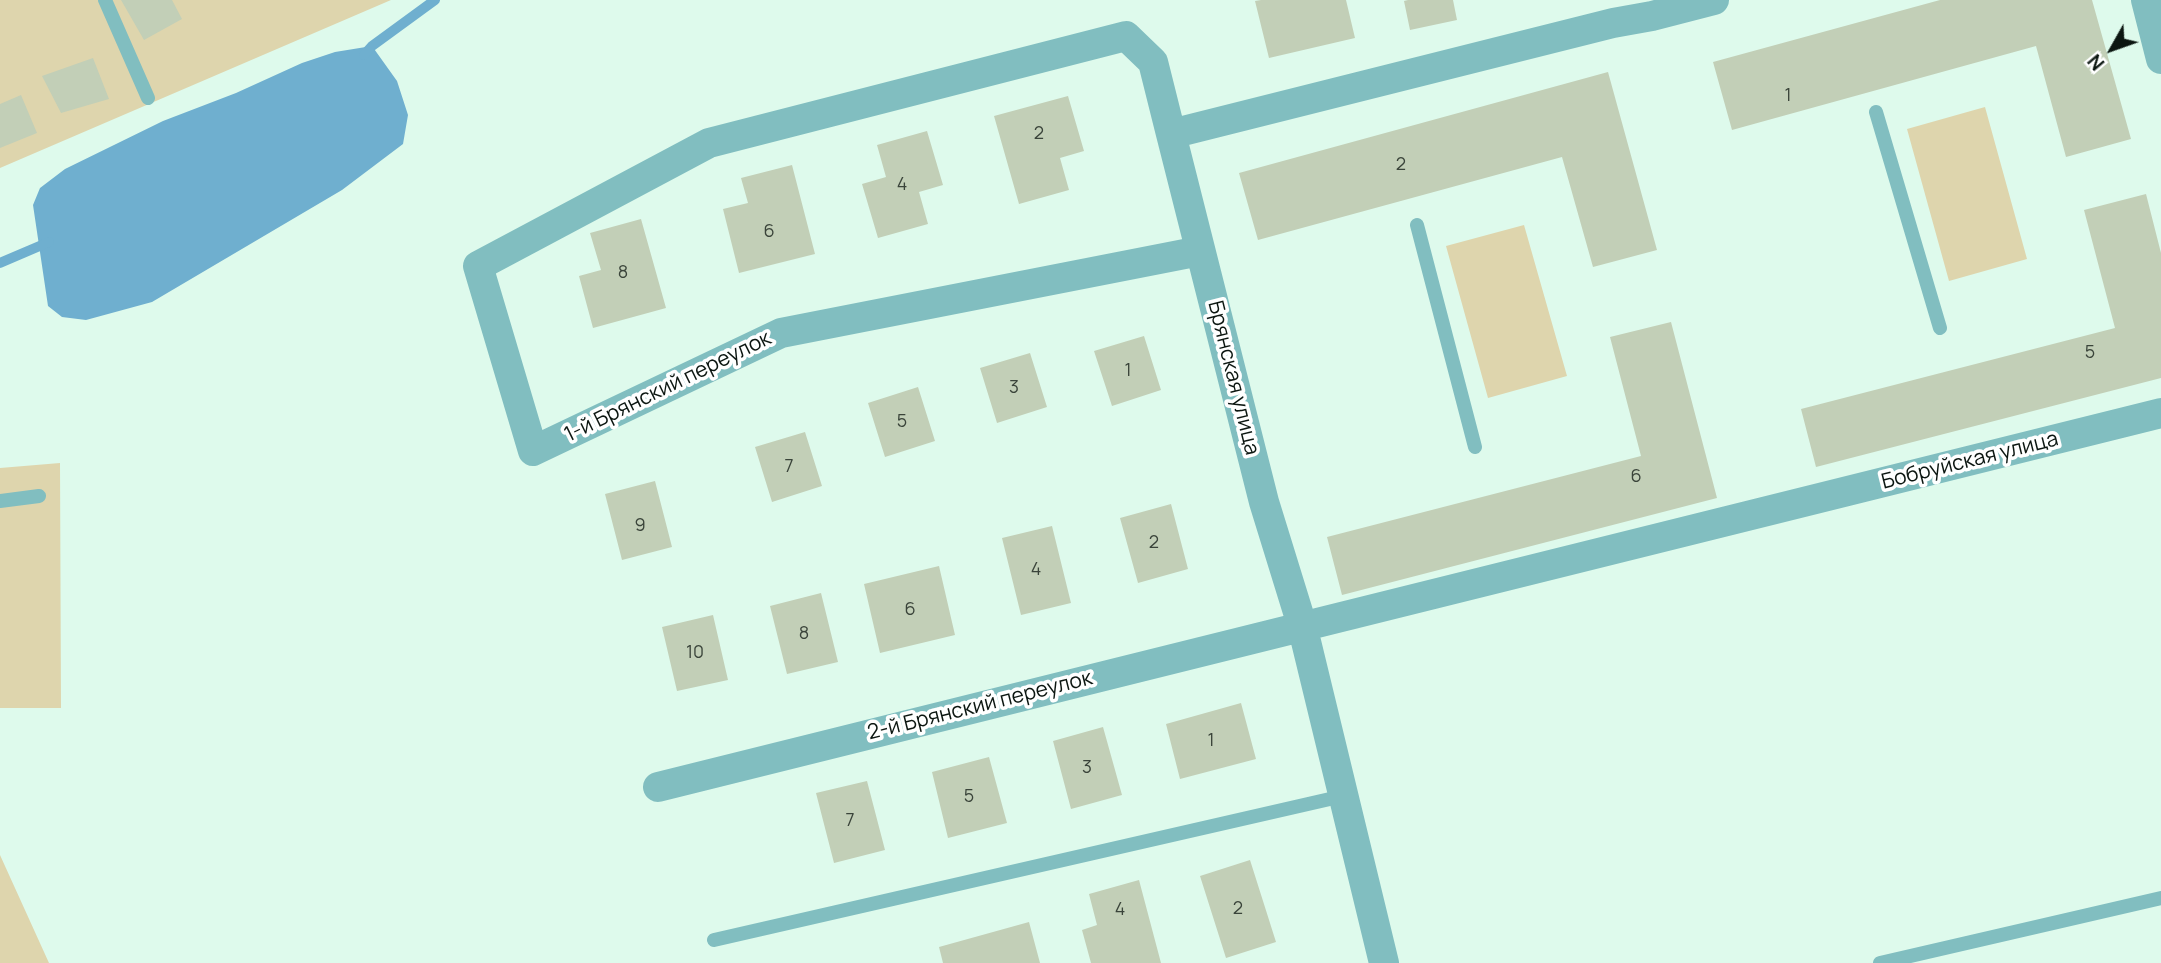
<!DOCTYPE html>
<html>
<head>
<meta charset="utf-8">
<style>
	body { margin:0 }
	#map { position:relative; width:2161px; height:963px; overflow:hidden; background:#defaec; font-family:Manrope,sans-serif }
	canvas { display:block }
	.north { position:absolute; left:2077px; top:14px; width:70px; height:70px; -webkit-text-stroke:5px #fff; paint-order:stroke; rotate:230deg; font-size:19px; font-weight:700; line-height:28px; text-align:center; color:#0c1611 }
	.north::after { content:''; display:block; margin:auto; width:24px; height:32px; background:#0c1611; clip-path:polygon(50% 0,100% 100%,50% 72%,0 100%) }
</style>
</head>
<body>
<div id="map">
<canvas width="2161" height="963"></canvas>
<div class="north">N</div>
</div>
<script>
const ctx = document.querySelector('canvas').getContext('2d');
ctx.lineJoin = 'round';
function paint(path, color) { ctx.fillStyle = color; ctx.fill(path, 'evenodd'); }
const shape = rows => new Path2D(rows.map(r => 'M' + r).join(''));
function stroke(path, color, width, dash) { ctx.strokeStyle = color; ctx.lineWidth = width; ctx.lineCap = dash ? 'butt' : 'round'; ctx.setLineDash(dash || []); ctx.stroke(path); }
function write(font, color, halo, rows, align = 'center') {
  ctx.font = font + ' Manrope,sans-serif'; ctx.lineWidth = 7; ctx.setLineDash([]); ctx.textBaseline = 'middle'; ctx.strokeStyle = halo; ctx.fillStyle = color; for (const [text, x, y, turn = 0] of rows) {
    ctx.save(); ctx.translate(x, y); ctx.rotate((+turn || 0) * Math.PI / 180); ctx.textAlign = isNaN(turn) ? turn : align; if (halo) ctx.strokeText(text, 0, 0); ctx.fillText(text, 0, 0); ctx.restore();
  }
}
paint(shape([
	[0,0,391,0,0,168],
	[1985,107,2027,259,1949,281,1907,129],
	[1524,225,1567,376,1488,398,1446,246],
	[60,463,61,708,0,708,0,468],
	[0,855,49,963,0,963]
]), '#ded5ad');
paint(shape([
	[372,46,397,81,408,115,403,144,342,190,152,302,86,320,62,317,48,306,33,205,40,188,65,169,163,121,236,93,302,63,335,52]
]), '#6fafcf');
stroke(shape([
	[364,55,372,46,435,0],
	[0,263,49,242]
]), '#6fafcf', 10);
paint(shape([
	[121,0,172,0,182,19,144,40],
	[1261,0,1346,0,1355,38,1269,58,1255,1],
	[1408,0,1453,0,1457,20,1410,30,1404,1],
	[1940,0,2092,0,2131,139,2066,157,2036,46,1732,130,1713,62],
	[93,58,109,99,61,113,42,76],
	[1608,72,1657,250,1593,267,1562,157,1258,240,1239,173],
	[21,95,37,133,0,148,0,104],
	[1068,96,1084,151,1060,158,1069,190,1019,204,994,116],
	[927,131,943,185,919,192,928,224,878,238,862,184,886,177,877,145],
	[792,165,815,254,739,273,723,209,748,203,741,178],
	[2146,194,2161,253,2161,378,1816,467,1801,409,2115,328,2084,210],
	[641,219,666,308,593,328,579,276,601,270,590,233],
	[1671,322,1717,498,1342,595,1327,537,1641,456,1610,337],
	[1144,336,1161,390,1112,406,1094,351],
	[1030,353,1047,407,997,423,980,368],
	[918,387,935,441,885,457,868,403],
	[805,432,822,486,772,502,755,447],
	[655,481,672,547,622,560,605,494],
	[1171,504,1188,569,1138,583,1120,518],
	[1052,526,1071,603,1021,615,1002,538],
	[939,566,955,635,880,653,864,584],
	[821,593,838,662,787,674,770,606],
	[713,615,728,680,677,691,662,627],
	[1241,703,1256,759,1180,779,1166,724],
	[1103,727,1122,795,1071,809,1053,741],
	[989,757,1007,823,948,838,932,772],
	[867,781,885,850,834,863,816,793],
	[1250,860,1276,942,1226,958,1200,876],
	[1139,880,1161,963,1091,963,1082,930,1097,925,1089,894],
	[1029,922,1040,963,943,963,939,947]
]), '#c2cfb7');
stroke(shape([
	[105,0,148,98],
	[1876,112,1940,328],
	[1417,225,1475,447],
	[0,501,39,496],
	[714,940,1343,796],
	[1880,963,2161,898]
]), '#81bec0', 14);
stroke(shape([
	[2146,0,2161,59],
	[1171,134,1153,62,1126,36,709,143,478,266,533,451,781,333,1200,251],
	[658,787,2161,413],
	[1384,963,1302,625,1264,502,1171,134,1613,23,1652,16,1714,0]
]), '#81bec0', 30);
write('18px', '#3a443a', null, [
	["1",1788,96],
	["2",1039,134],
	["2",1401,165],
	["4",902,185],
	["6",769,232],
	["8",623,273],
	["5",2090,353],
	["1",1128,371],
	["3",1014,388],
	["5",902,422],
	["7",789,467],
	["6",1636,477],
	["9",640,526],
	["2",1154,543],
	["4",1036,570],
	["6",910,610],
	["8",804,634],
	["10",695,653],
	["1",1211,741],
	["3",1087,768],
	["5",969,797],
	["7",850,821],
	["2",1238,909],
	["4",1120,910]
]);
write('21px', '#0c1611', '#fff', [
	["Брянская улица",1233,378,76],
	["1-й Брянский переулок",668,387,-26],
	["Бобруйская улица",1970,461,-14],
	["2-й Брянский переулок",980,706,-14]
]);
</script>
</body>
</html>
